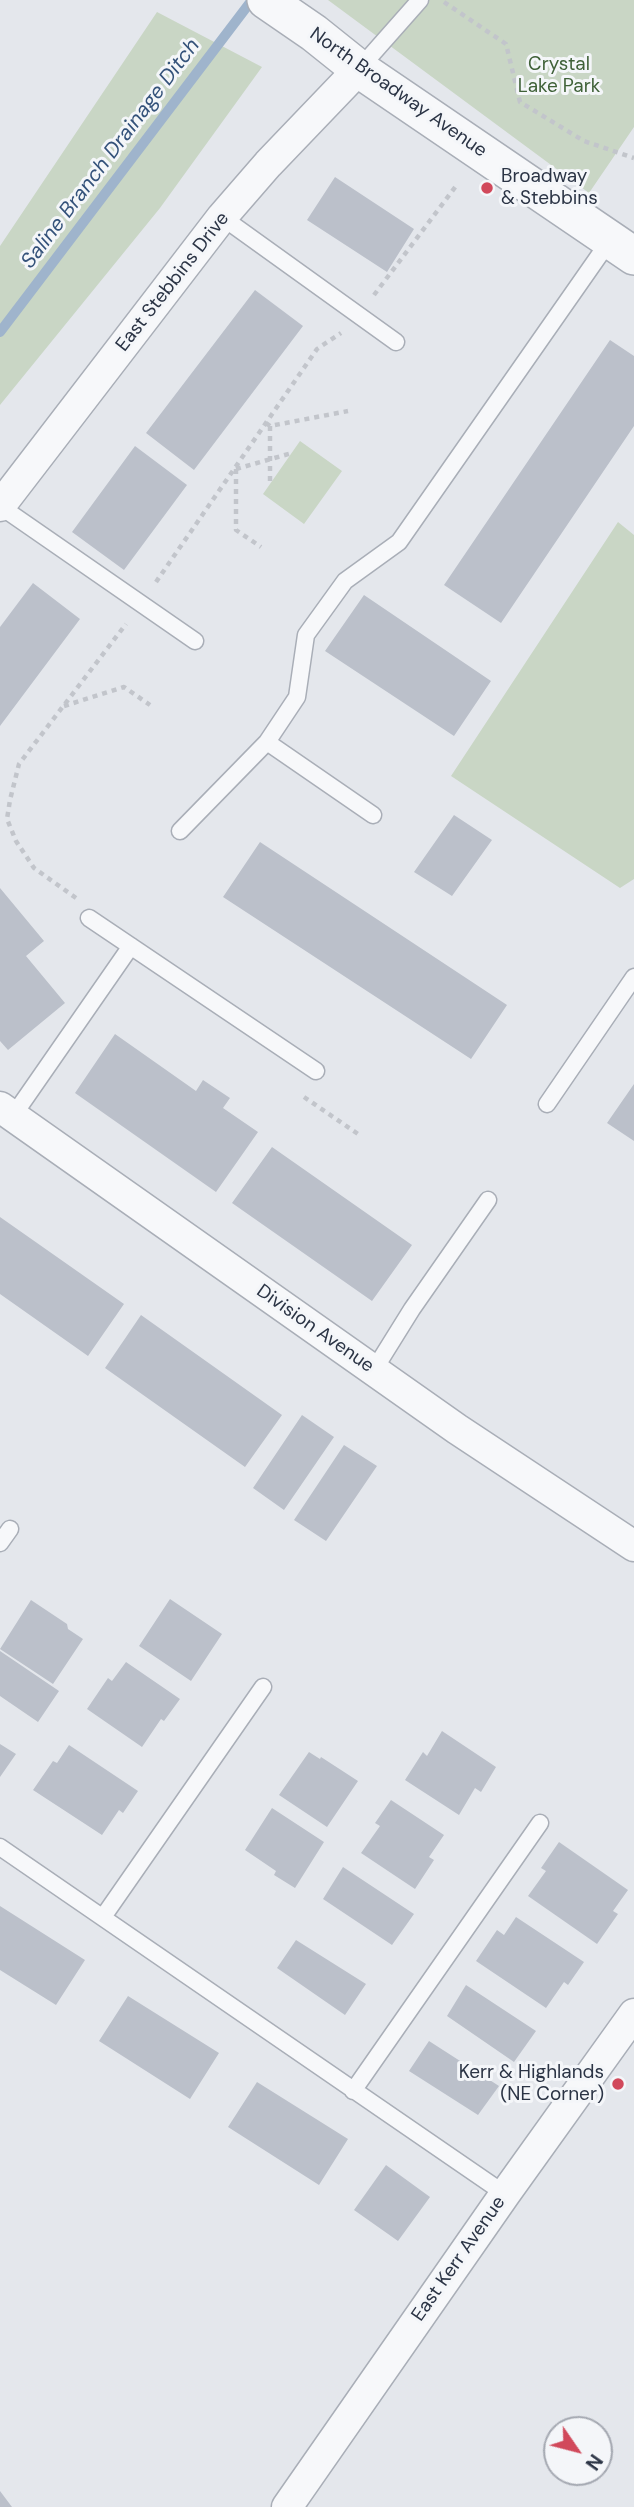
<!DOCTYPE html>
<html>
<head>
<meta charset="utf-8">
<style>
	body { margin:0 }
	#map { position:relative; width:634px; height:2507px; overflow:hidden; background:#e4e7ec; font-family:"DM Sans",sans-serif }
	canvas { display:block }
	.north { position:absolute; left:543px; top:2416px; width:70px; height:70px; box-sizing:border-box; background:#f4f6f9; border:2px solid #a4a8b1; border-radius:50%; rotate:125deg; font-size:19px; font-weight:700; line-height:28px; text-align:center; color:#2b3445 }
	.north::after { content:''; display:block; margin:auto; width:24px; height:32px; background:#d1495b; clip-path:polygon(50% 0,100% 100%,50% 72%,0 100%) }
</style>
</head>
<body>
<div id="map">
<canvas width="634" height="2507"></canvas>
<div class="north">N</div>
</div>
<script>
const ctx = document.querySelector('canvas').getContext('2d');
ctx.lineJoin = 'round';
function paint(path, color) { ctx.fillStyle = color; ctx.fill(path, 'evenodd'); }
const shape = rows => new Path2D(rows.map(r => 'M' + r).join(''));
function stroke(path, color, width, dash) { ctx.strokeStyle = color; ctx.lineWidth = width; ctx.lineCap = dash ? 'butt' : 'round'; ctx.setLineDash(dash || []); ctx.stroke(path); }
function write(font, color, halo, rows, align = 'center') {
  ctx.font = font + ' "DM Sans",sans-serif'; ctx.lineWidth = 6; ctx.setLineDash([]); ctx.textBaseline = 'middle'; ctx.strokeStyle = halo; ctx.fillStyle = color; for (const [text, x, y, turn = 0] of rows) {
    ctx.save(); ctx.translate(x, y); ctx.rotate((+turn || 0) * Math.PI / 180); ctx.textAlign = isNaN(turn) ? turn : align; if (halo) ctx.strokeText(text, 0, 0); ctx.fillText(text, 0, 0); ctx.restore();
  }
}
paint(shape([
	[328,0,634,0,634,127,589,193],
	[157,12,262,67,160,208,0,405,0,246],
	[300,441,342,471,304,524,263,494],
	[618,522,634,535,634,879,620,888,451,776]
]), '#c9d6c5');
stroke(shape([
	[0,332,252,0]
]), '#9fb4cc', 10);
paint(shape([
	[335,177,414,229,387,272,307,220],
	[255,290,303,326,194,470,146,433],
	[610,340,634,356,634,426,501,623,444,585],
	[135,446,187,485,124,570,72,532],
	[33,583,80,619,0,726,0,627],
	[364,595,491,681,454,736,325,651],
	[454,815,492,840,452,896,414,872],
	[260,842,507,1005,471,1059,223,897],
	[0,888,44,941,26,956,65,1003,8,1050,0,1041],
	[115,1034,196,1091,203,1080,230,1098,223,1108,258,1132,216,1192,75,1093],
	[634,1084,634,1141,607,1123],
	[272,1147,412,1245,372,1301,232,1203],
	[0,1217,124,1304,88,1356,0,1294],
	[141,1315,282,1415,245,1467,105,1368],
	[302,1415,334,1437,284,1510,253,1488],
	[344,1445,377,1466,326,1541,294,1520],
	[170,1599,222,1634,191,1681,139,1646],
	[31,1600,67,1624,68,1629,83,1639,53,1684,0,1649],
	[0,1651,59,1691,38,1722,0,1696],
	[126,1662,180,1699,164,1721,161,1719,142,1747,87,1709,108,1678,112,1681],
	[442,1731,496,1767,481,1792,475,1788,459,1815,405,1780,423,1752,427,1756],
	[0,1744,16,1754,0,1777],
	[69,1745,138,1791,123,1813,119,1810,102,1835,33,1790,53,1761,57,1763],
	[309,1752,320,1759,321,1757,358,1781,327,1827,279,1795],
	[391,1800,444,1835,429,1857,434,1860,415,1889,361,1853,380,1826,375,1823],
	[272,1808,324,1842,295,1888,274,1875,276,1871,245,1850],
	[559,1842,628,1890,613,1911,618,1914,597,1944,528,1896,546,1871,541,1868],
	[343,1867,414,1914,392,1945,323,1899],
	[0,1906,85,1960,56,2005,0,1970],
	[516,1917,584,1962,568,1985,564,1982,546,2008,476,1961,497,1930,504,1935],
	[296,1940,366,1984,345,2015,277,1968],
	[466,1985,536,2031,514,2062,447,2016],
	[128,1996,219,2053,190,2099,99,2041],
	[429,2041,499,2086,478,2115,409,2071],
	[257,2082,348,2139,319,2185,228,2127],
	[386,2165,430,2197,398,2241,354,2210],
	[0,2491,12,2507,0,2507]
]), '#bbc0ca');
const service = shape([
	[359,69,420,0],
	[222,217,396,342],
	[0,506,195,641],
	[267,742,373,815],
	[180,831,267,742,297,697,306,635,345,581,399,542,610,240],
	[89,918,316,1071],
	[547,1104,634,977],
	[13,1116,131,946],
	[374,1370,412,1309,488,1200],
	[0,1543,10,1529],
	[0,1847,505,2194],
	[103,1917,263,1687],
	[353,2091,540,1823]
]);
const minor = shape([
	[0,506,222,217,268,164,359,69],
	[0,1107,457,1429,634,1546],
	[287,2507,505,2194,634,2014]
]);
const tertiary = shape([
	[266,0,314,33,359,69,634,256]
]);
stroke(service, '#a9aeb7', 19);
stroke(minor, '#a9aeb7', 33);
stroke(tertiary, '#a9aeb7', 40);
stroke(shape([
	[444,2,506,44,520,102,584,141,634,158],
	[374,295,456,186],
	[266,423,270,426,348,411],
	[270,426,270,483],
	[236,469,236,530,261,547],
	[236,469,292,453],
	[156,582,317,349,341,333],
	[64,706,124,687,150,705],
	[76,898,34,868,16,841,7,819,10,800,19,764,126,624],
	[304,1097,358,1134]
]), '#c2c5cb', 4.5, [5, 5]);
stroke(service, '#f7f8fa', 16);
stroke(minor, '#f7f8fa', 30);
stroke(tertiary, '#f7f8fa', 37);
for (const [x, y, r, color] of [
	[487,188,7,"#d1495b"],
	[618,2084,7,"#d1495b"]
]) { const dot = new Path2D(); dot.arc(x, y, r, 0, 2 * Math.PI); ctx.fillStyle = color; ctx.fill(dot); stroke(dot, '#f4f6f9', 2.5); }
write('19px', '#3f6138', '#f4f6f9', [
	["Crystal",559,65],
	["Lake Park",559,87]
]);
write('19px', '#2b3445', '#f4f6f9', [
	["North Broadway Avenue",398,93,35],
	["East Stebbins Drive",173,282,-52],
	["Division Avenue",315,1329,35],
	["East Kerr Avenue",459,2259,-55]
]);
write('19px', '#2b3445', '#f4f6f9', [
	["Broadway",501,177],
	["& Stebbins",501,199],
	["Kerr & Highlands",604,2073,"right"],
	["(NE Corner)",604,2095,"right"]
], 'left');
write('italic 21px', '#34527a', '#f4f6f9', [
	["Saline Branch Drainage Ditch",111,154,-53]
]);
</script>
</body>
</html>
